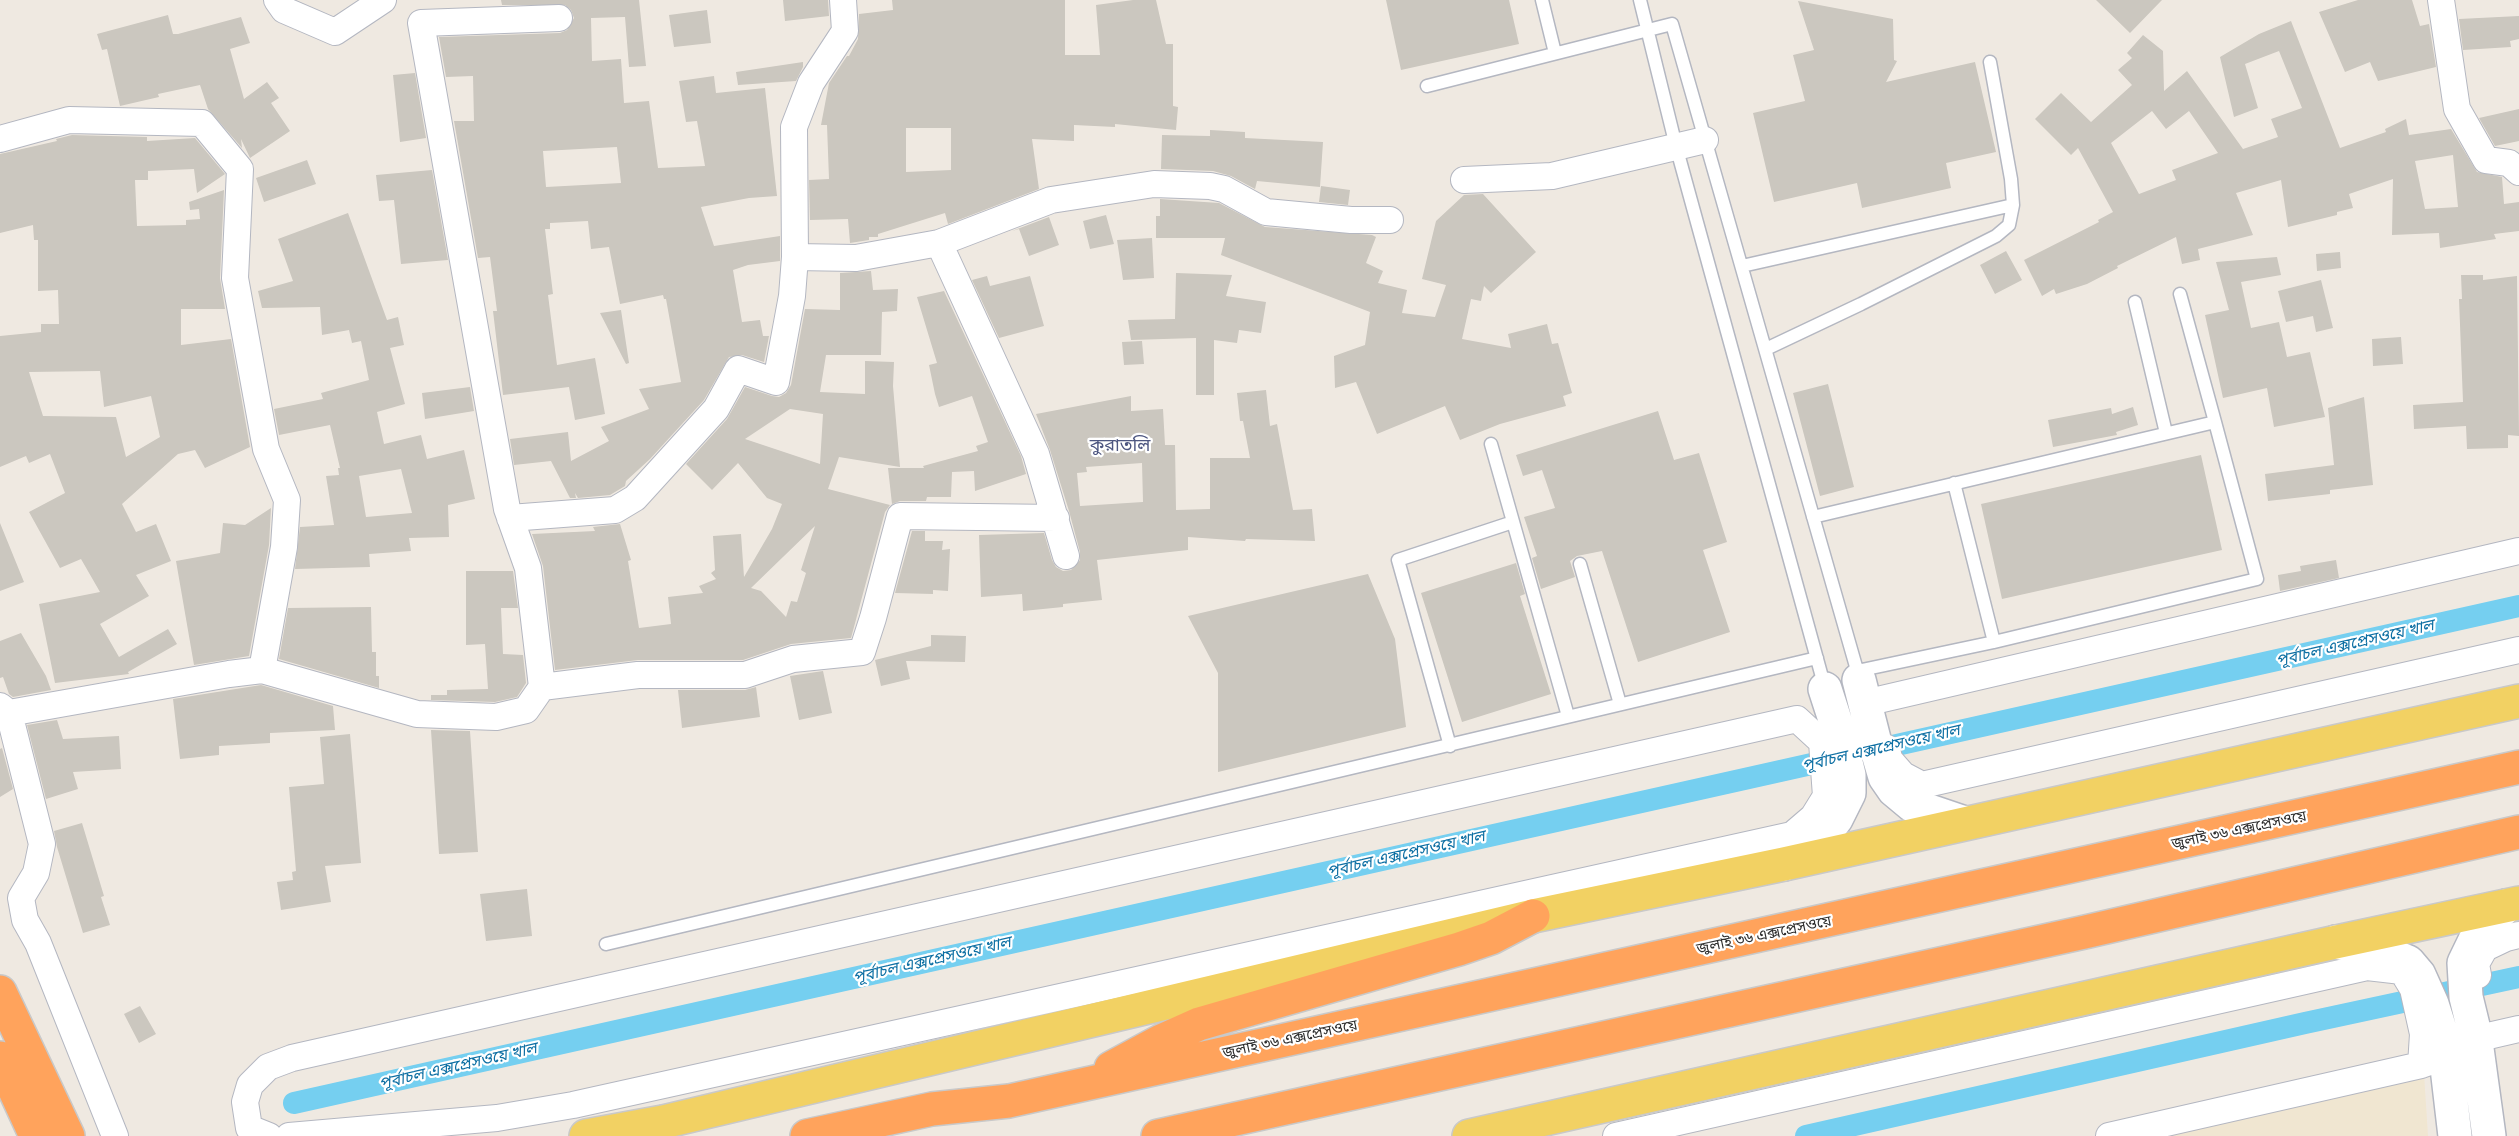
<!DOCTYPE html>
<html>
<head>
<meta charset="utf-8">
<style>
	body { margin:0 }
	canvas { display:block; background:#efe9e1 }
</style>
</head>
<body>
<canvas width="2519" height="1136"></canvas>
<script>
const ctx = document.querySelector('canvas').getContext('2d');
ctx.lineJoin = 'round';
function paint(path, color) { ctx.fillStyle = color; ctx.fill(path, 'evenodd'); }
const shape = rows => new Path2D(rows.map(r => 'M' + r).join(''));
function stroke(path, color, width, dash) { ctx.strokeStyle = color; ctx.lineWidth = width; ctx.lineCap = dash ? 'butt' : 'round'; ctx.setLineDash(dash || []); ctx.stroke(path); }
function write(font, color, halo, rows, align = 'center') {
  ctx.font = font + ' "Public Sans","Noto Sans Bengali",sans-serif'; ctx.lineWidth = 4.5; ctx.setLineDash([]); ctx.textBaseline = 'middle'; ctx.strokeStyle = halo; ctx.fillStyle = color; for (const [text, x, y, turn = 0] of rows) {
    ctx.save(); ctx.translate(x, y); ctx.rotate((+turn || 0) * Math.PI / 180); ctx.textAlign = isNaN(turn) ? turn : align; if (halo) ctx.strokeText(text, 0, 0); ctx.fillText(text, 0, 0); ctx.restore();
  }
}
paint(shape([
	[2424,1073,2428,1136,2150,1136]
]), '#f0e6d1');
stroke(shape([
	[294,1103,2519,606],
	[1806,1136,2305,1023,2519,977]
]), '#75cff0', 22);
paint(shape([
	[501,0,639,0,646,66,629,67,625,17,591,18,592,61,621,59,624,103,649,101,658,168,705,166,697,121,686,122,679,81,714,76,716,93,765,88,777,196,749,198,701,207,714,246,780,236,780,261,748,265,733,270,742,322,760,320,763,336,769,336,764,362,742,355,729,357,704,400,650,459,626,481,625,486,610,495,578,498,575,493,576,498,570,498,551,461,514,465,510,439,568,432,571,461,609,441,601,427,649,409,639,389,681,382,666,299,664,299,663,295,620,304,609,247,591,249,588,221,550,223,550,229,545,229,553,294,548,295,557,365,595,358,605,414,575,420,569,387,503,395,493,311,497,311,490,257,478,258,454,121,474,121,473,76,446,77,439,37,560,33,567,30,574,18,571,10,565,5,502,5],
	[617,147,621,183,546,187,543,151],
	[783,0,828,0,829,16,785,21],
	[892,0,1065,0,1065,55,1100,55,1096,5,1133,0,1156,0,1166,44,1173,44,1173,106,1178,107,1176,130,1115,124,1115,127,1074,125,1074,141,1032,139,1039,189,948,224,945,213,878,234,878,237,869,237,869,240,850,243,848,219,810,220,809,180,829,179,827,125,821,125,829,83,847,56,849,56,858,39,859,14,893,10],
	[906,128,951,128,951,170,906,172],
	[1386,0,1509,0,1519,44,1401,70],
	[2096,0,2162,0,2130,33],
	[2358,0,2412,0,2420,26,2429,24,2436,67,2378,81,2370,62,2345,72,2319,12],
	[1798,1,1893,19,1894,60,1897,61,1886,82,1975,62,1996,152,1946,163,1951,188,1862,208,1857,183,1774,202,1753,113,1805,101,1793,55,1814,50],
	[707,10,711,43,674,47,669,15],
	[168,15,173,34,178,34,241,17,250,43,230,49,244,99,267,82,279,98,271,103,290,131,250,158,241,139,242,148,208,109,200,85,158,94,159,97,120,106,107,49,102,50,97,34],
	[2519,16,2519,39,2510,41,2511,47,2463,50,2459,19],
	[2291,21,2340,148,2386,132,2385,129,2406,119,2409,135,2451,129,2477,172,2502,177,2504,204,2519,202,2519,231,2494,234,2496,239,2440,248,2439,233,2392,235,2393,179,2349,194,2353,208,2337,212,2337,215,2288,227,2281,180,2236,193,2253,235,2198,249,2200,260,2182,264,2176,237,2117,266,2118,268,2087,284,2056,294,2054,289,2042,296,2024,260,2099,222,2098,220,2113,212,2078,148,2071,155,2035,119,2061,93,2091,122,2132,85,2118,70,2132,58,2127,53,2143,35,2163,51,2164,91,2187,71,2243,149,2278,137,2271,119,2302,108,2279,51,2245,64,2258,108,2234,117,2220,57,2259,34],
	[2152,111,2166,129,2189,111,2218,153,2172,170,2176,180,2139,194,2111,143],
	[2453,155,2458,207,2425,209,2415,161],
	[803,62,803,67,796,81,738,85,736,72],
	[415,73,426,138,400,142,393,75],
	[2519,109,2519,141,2495,146,2479,118],
	[1210,130,1245,132,1245,138,1323,142,1320,187,1257,181,1255,189,1231,176,1213,171,1161,169,1162,135,1210,136],
	[72,135,147,137,147,141,195,138,225,174,197,193,194,169,148,171,148,180,135,180,137,226,186,225,186,220,200,219,199,209,190,210,189,202,224,190,220,278,225,309,181,309,181,345,231,339,250,447,205,468,195,450,178,454,122,504,136,532,156,524,171,561,136,575,149,596,100,624,119,657,168,629,177,644,128,672,129,674,55,683,39,604,100,592,81,559,60,568,29,512,65,493,50,454,29,463,26,456,0,467,0,336,41,332,41,324,59,324,58,290,38,291,38,240,34,240,33,225,0,233,0,154,57,141,56,139],
	[100,371,104,407,151,396,160,437,126,457,116,417,43,416,29,372],
	[307,160,316,184,264,202,256,178],
	[432,170,448,260,401,264,394,200,379,201,376,175],
	[1321,186,1350,190,1348,205,1319,202],
	[1483,194,1536,252,1491,293,1484,286,1481,301,1471,299,1462,339,1511,348,1508,334,1547,324,1552,344,1558,343,1572,393,1563,396,1566,406,1500,424,1460,440,1445,406,1377,434,1356,382,1335,388,1334,356,1365,345,1370,312,1221,255,1225,238,1156,238,1156,216,1160,216,1160,199,1219,203,1265,227,1372,235,1376,237,1366,263,1383,271,1378,283,1407,290,1402,313,1435,317,1446,285,1422,279,1436,221,1464,195],
	[348,213,387,320,398,317,404,345,390,348,405,404,377,412,384,444,421,435,427,459,464,450,475,499,448,505,449,537,409,538,411,551,369,554,370,567,295,569,300,527,334,525,326,476,339,475,338,468,340,468,330,425,279,435,274,409,323,399,321,393,369,380,361,341,352,343,349,330,322,335,320,307,262,308,258,291,293,281,278,239],
	[401,469,412,513,366,517,359,476],
	[1106,215,1114,244,1090,249,1083,221],
	[1049,217,1059,245,1029,256,1019,229,1012,231],
	[1152,238,1154,278,1123,280,1117,240],
	[2006,251,2022,280,1995,294,1980,265],
	[2340,252,2341,268,2317,271,2316,254],
	[2277,257,2281,275,2241,282,2251,328,2279,322,2287,357,2310,352,2325,417,2274,427,2267,388,2223,398,2205,315,2229,310,2216,262],
	[871,271,873,290,898,289,897,311,882,312,881,355,826,355,820,392,865,394,865,361,894,362,893,386,900,467,839,457,828,489,890,505,885,512,851,638,791,644,743,660,638,660,555,670,543,566,532,534,595,531,593,527,620,524,631,560,628,561,639,628,671,624,668,597,703,593,699,586,716,579,711,573,715,570,713,536,741,534,744,577,772,529,782,504,767,498,738,463,712,490,686,464,727,419,745,387,772,396,779,397,786,393,791,385,805,309,840,310,840,273],
	[790,409,823,414,820,464,745,439],
	[815,526,801,570,806,573,797,602,791,601,786,617,761,591,751,588],
	[1176,273,1232,275,1226,296,1266,302,1261,333,1239,330,1237,343,1214,340,1214,395,1196,395,1196,338,1131,340,1128,320,1175,319],
	[2461,275,2483,275,2483,280,2517,276,2519,436,2508,435,2508,448,2467,449,2466,426,2414,429,2413,405,2463,402,2459,299,2462,299],
	[987,276,990,286,1030,276,1044,326,999,338,972,280],
	[2321,280,2333,328,2316,332,2313,316,2286,322,2278,291],
	[944,291,1021,456,1026,474,975,491,974,471,952,472,951,497,927,497,926,501,900,501,892,504,888,468,924,468,923,466,978,451,976,446,988,442,972,396,939,407,935,394,929,365,937,363,917,297],
	[621,310,629,363,626,364,600,313],
	[2401,337,2403,364,2373,366,2372,339],
	[1142,341,1144,364,1124,365,1122,342],
	[1828,384,1854,487,1820,496,1793,393],
	[470,387,474,411,425,419,422,393],
	[1266,390,1270,426,1277,424,1293,510,1312,509,1315,541,1246,539,1245,541,1188,537,1188,550,1097,560,1102,600,1063,604,1063,607,1023,611,1022,594,981,597,979,535,1044,533,1052,560,1056,567,1063,571,1071,570,1080,560,1080,552,1069,511,1050,450,1036,414,1131,396,1131,411,1163,409,1165,445,1175,445,1176,510,1210,509,1210,458,1250,458,1243,421,1240,421,1237,393],
	[1142,463,1143,502,1080,506,1077,473,1087,472,1086,467],
	[2364,397,2373,485,2330,490,2330,494,2268,501,2265,474,2334,465,2328,408],
	[2133,407,2138,425,2116,432,2117,435,2053,447,2048,420,2111,408,2112,414],
	[1658,411,1674,460,1699,453,1727,542,1703,550,1730,632,1638,662,1602,551,1577,556,1570,561,1575,577,1541,589,1532,558,1537,556,1524,517,1555,508,1542,470,1523,476,1516,455],
	[2201,455,2222,550,2002,599,1981,504],
	[271,508,269,545,249,656,194,665,176,561,220,553,223,523,245,525],
	[0,523,24,582,0,591],
	[912,531,925,531,925,541,943,541,942,550,950,549,948,591,933,590,933,594,895,593],
	[2336,560,2339,578,2280,591,2278,575,2301,571,2300,566],
	[1516,563,1525,594,1520,596,1551,694,1462,722,1421,593],
	[466,571,513,571,518,608,501,608,503,654,523,655,526,683,517,697,495,702,431,700,431,695,447,695,447,690,488,689,485,644,466,645],
	[1368,574,1395,639,1406,727,1218,772,1218,673,1188,616],
	[371,607,372,652,376,652,376,676,379,676,379,688,279,659,288,608],
	[21,633,46,676,51,690,13,697,9,694,3,677,0,678,0,641],
	[931,635,966,636,965,662,906,661,910,679,881,686,875,660,931,646],
	[823,671,832,713,799,720,790,676],
	[261,685,333,706,335,730,270,733,270,743,219,746,219,755,180,759,173,699],
	[756,687,760,717,682,728,678,690,745,690],
	[57,720,63,739,119,736,121,769,73,772,78,789,46,799,27,725],
	[431,730,470,731,478,852,439,854],
	[350,734,361,863,325,866,331,902,281,910,277,882,293,880,292,872,296,871,289,787,324,784,320,737],
	[2,748,13,789,0,797,0,749],
	[82,823,104,896,101,897,110,925,83,933,57,847,54,831],
	[527,889,532,936,486,941,480,894],
	[140,1006,156,1034,139,1043,124,1014]
]), '#cbc7bf');
const lane = shape([
	[1542,0,1555,53],
	[1640,0,1676,146,1825,688],
	[1427,86,1672,24,1859,677],
	[1742,266,2013,205],
	[2180,294,2215,422],
	[2135,302,2166,433],
	[1766,349,1861,304,1996,236,2009,225,2013,205,2011,179,1990,62],
	[1491,444,1568,716],
	[1954,483,1994,642],
	[1813,517,2215,422,2257,579,1994,642,1857,671],
	[1580,564,1620,704],
	[1450,746,1398,560,1513,522],
	[606,944,1817,658]
]);
const street = shape([
	[277,0,284,10,335,32,383,0],
	[2441,0,2457,109,2486,160,2509,163,2519,172],
	[0,139,69,120,202,123,240,169,235,278,266,449,287,500,284,547,262,670],
	[1464,180,1552,176,1705,140],
	[939,243,1036,454,1066,556],
	[795,257,856,258,939,243,1051,200,1154,184,1210,186,1224,189,1266,212,1351,220,1390,220],
	[510,518,615,510,635,498,716,409,738,369,776,382,792,296,795,257,794,127,811,83,845,31,843,0],
	[542,687,528,568,507,509,421,23,559,18],
	[1865,703,2519,551],
	[0,706,9,713,42,844,36,873,21,898,25,920,38,943,115,1136],
	[9,713,229,674,262,670,417,714,496,717,526,710,542,687,638,675,745,675,793,659,862,652,873,618,900,516,1056,518],
	[1887,748,1889,759,1903,775,1922,785,2519,650],
	[2478,975,2476,964,2485,948,2506,938,2519,935],
	[2475,1039,2519,1029],
	[269,1136,249,1128,245,1102,250,1085,268,1067,292,1058,1797,719,1822,742,1826,796,1813,817,1792,835,573,1105,497,1118,289,1136],
	[1616,1136,2367,967,2402,971,2413,989,2423,1034,2421,1065],
	[2109,1136,2421,1065,2435,1060]
]);
const secondary = shape([
	[1859,680,1875,743,1885,777,1894,790,1912,805,1965,823],
	[1784,864,1811,847,1825,833,1836,819,1849,793,1849,775,1837,726,1825,689],
	[2336,942,2381,951,2408,962,2419,975,2432,1004,2444,1042,2455,1136],
	[2489,1136,2475,1034,2466,997,2464,963,2479,932,2506,906]
]);
const primary = shape([
	[586,1136,663,1122,1533,916,1784,864,2519,701],
	[1469,1136,2336,942,2519,903]
]);
const highway = shape([
	[0,992,68,1136],
	[0,1058,36,1136],
	[1111,1068,1161,1041,1199,1024,1459,949,1491,938,1533,916],
	[807,1136,932,1109,1009,1101,2519,767],
	[1158,1136,2085,932,2519,832]
]);
stroke(lane, '#b4b7c1', 15);
stroke(street, '#b4b7c1', 28);
stroke(secondary, '#b4b7c1', 36);
stroke(primary, '#c9c9c9', 36);
stroke(highway, '#c9c9c9', 36);
stroke(lane, '#fff', 12);
stroke(street, '#fff', 26);
stroke(secondary, '#fff', 33);
stroke(primary, '#f2d163', 33);
stroke(highway, '#ffa35c', 33);
write('15px', '#2e2e2e', '#fff', [
	["জুলাই ৩৬ এক্সপ্রেসওয়ে",2239,830,-12],
	["জুলাই ৩৬ এক্সপ্রেসওয়ে",1764,935,-12],
	["জুলাই ৩৬ এক্সপ্রেসওয়ে",1290,1039,-12]
]);
write('italic 16px', '#0d6fa3', '#fff', [
	["পূর্বাচল এক্সপ্রেসওয়ে খাল",2355,643,-13],
	["পূর্বাচল এক্সপ্রেসওয়ে খাল",1881,748,-13],
	["পূর্বাচল এক্সপ্রেসওয়ে খাল",1406,854,-13],
	["পূর্বাচল এক্সপ্রেসওয়ে খাল",932,960,-13],
	["পূর্বাচল এক্সপ্রেসওয়ে খাল",458,1066,-13]
]);
write('18px', '#4d5680', '#fff', [
	["কুরাতলি",1120,445]
]);
</script>
</body>
</html>
